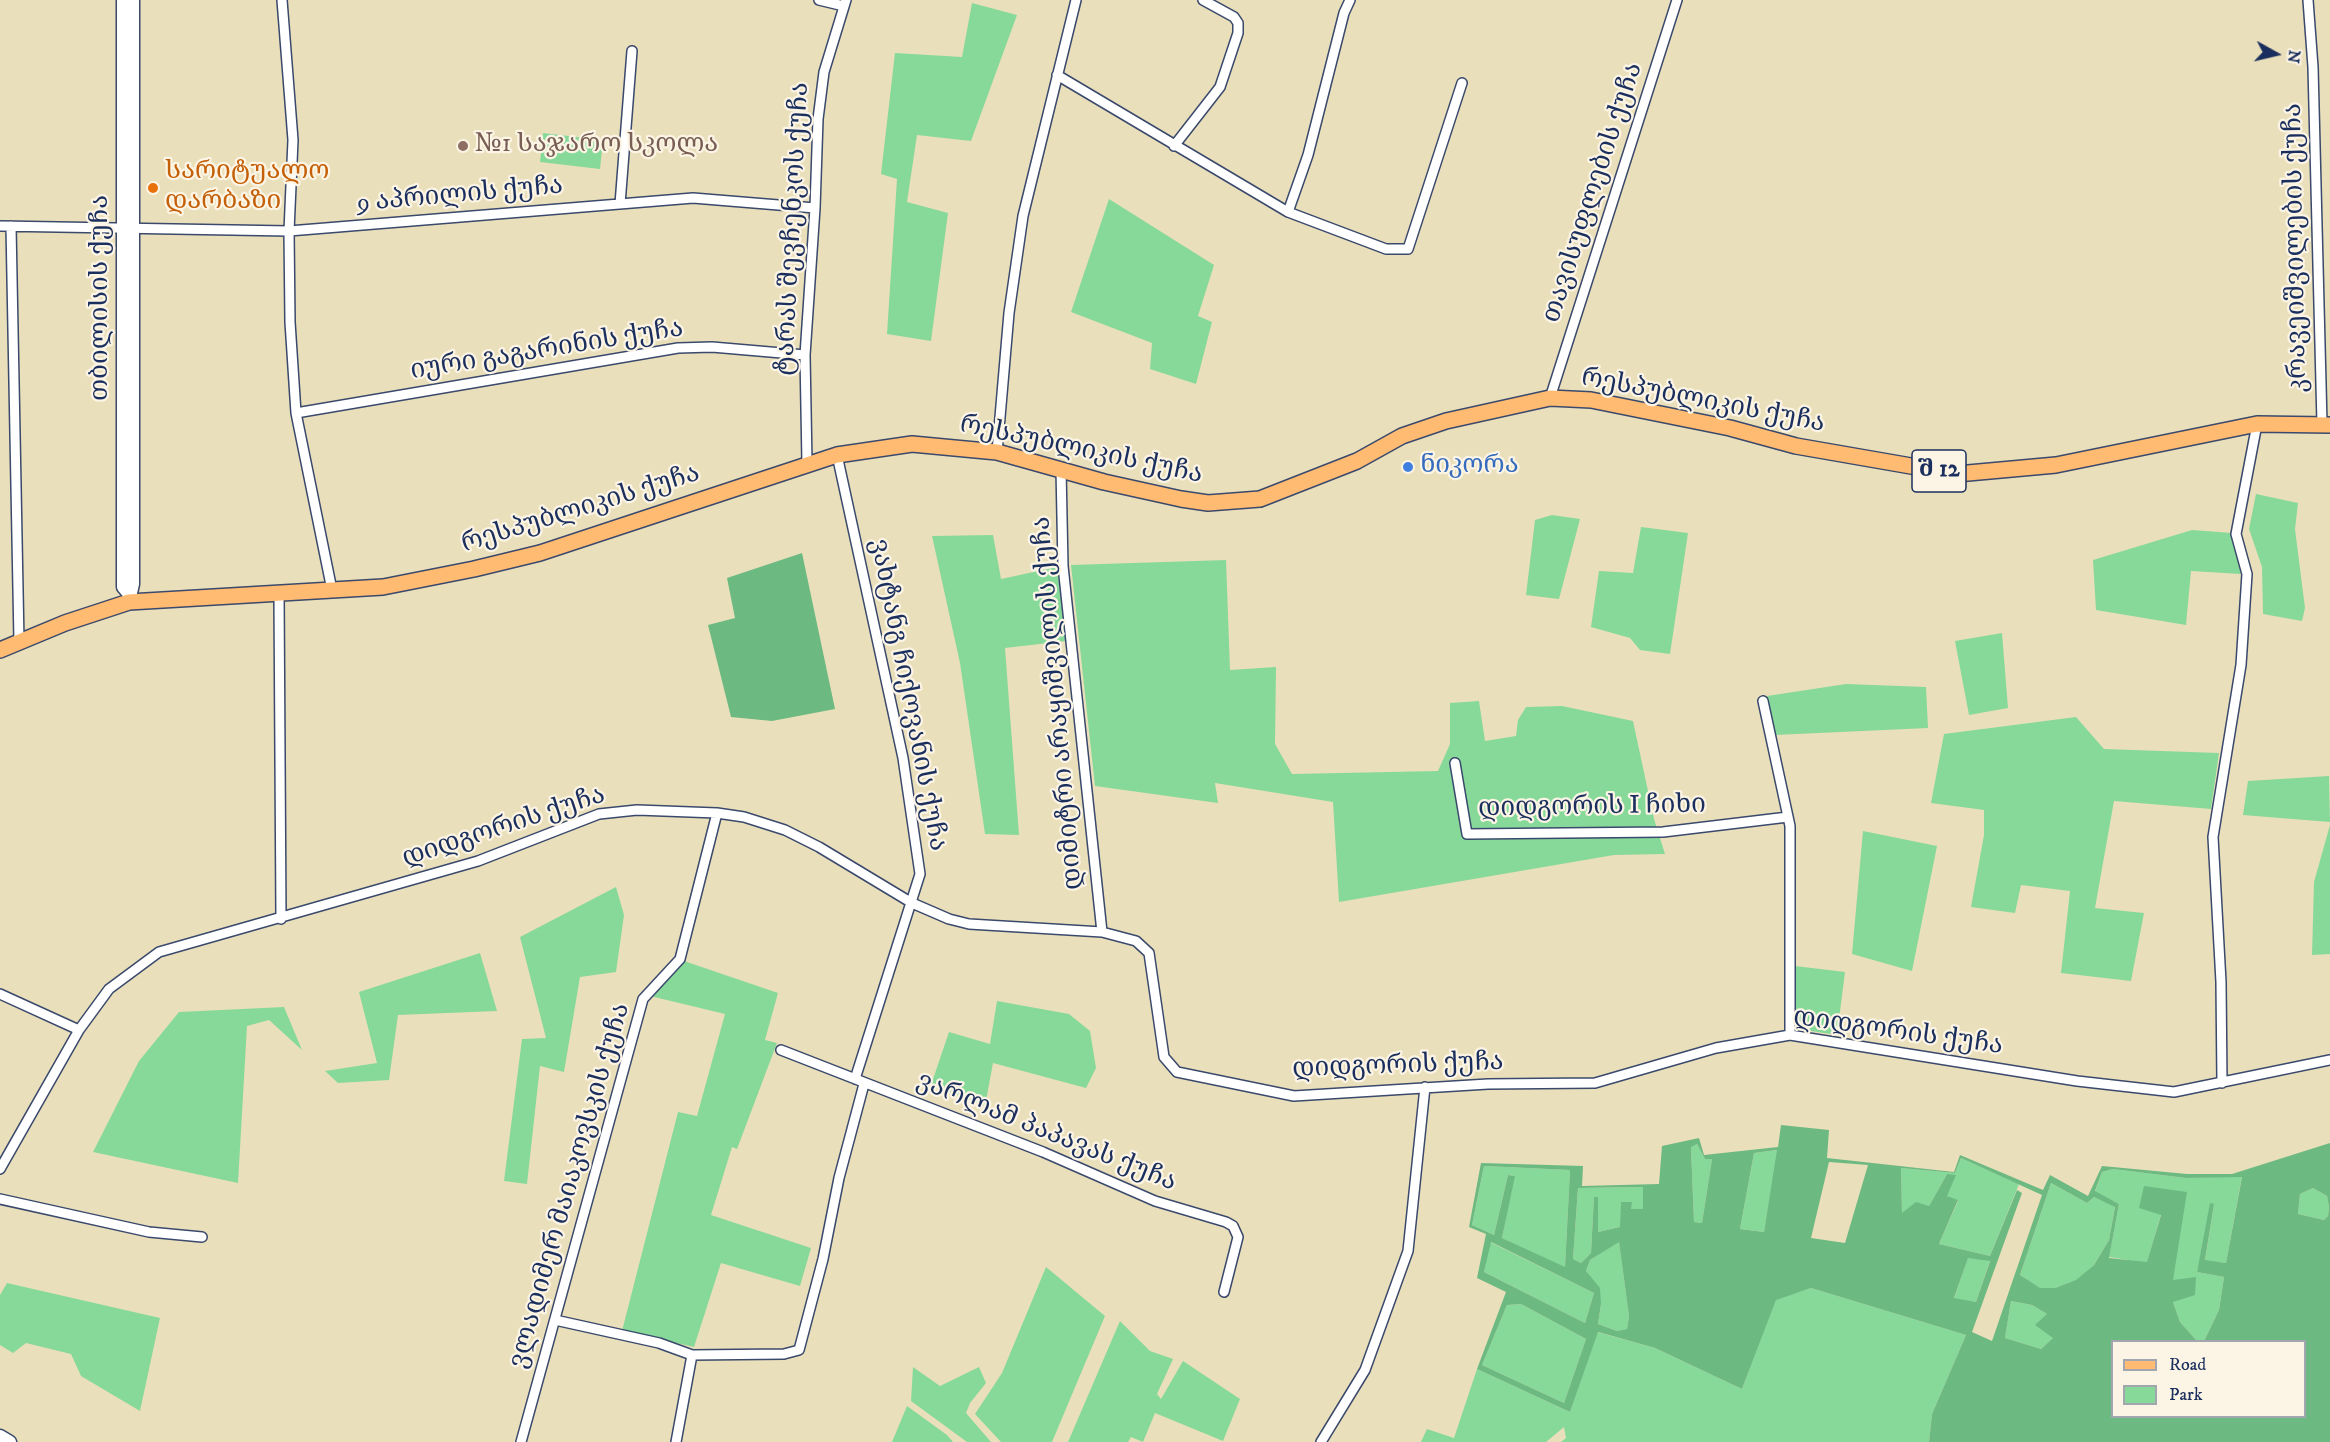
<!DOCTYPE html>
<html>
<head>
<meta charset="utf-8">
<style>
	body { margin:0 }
	#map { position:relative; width:2330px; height:1442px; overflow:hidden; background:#eadfbb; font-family:"IM FELL DW Pica",serif }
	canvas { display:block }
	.legend { position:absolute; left:2111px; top:1340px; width:195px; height:78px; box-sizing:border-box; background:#fcf5e5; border:2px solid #a2a6af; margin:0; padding:8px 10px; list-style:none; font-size:18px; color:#1b2f5e }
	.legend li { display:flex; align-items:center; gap:12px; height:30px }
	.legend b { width:30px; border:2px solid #a2a6af }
	.north { position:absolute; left:2246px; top:24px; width:60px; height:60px; -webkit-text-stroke:4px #fcf5e5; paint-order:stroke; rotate:98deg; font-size:16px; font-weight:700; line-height:24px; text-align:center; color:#1b2f5e }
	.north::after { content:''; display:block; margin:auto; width:21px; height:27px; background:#1b2f5e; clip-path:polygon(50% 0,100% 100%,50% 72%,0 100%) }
</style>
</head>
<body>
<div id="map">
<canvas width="2330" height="1442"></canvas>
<ul class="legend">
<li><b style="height:8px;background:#ffbb71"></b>Road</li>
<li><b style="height:16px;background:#87d99a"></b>Park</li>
</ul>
<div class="north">N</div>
</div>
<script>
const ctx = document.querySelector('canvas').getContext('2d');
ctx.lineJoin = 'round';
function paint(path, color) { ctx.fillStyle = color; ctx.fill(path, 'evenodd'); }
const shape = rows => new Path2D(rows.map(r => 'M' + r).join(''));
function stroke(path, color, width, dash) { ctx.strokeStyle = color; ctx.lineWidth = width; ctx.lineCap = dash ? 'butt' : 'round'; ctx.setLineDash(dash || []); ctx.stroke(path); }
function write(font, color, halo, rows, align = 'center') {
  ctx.font = font + ' "IM FELL DW Pica","Noto Serif Georgian",serif'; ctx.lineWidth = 4.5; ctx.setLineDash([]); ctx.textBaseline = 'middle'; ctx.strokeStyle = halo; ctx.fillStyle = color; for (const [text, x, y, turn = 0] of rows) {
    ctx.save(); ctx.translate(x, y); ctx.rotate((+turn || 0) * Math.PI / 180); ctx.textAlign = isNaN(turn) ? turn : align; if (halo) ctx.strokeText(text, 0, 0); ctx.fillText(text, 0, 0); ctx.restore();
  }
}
paint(shape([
	[972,3,1017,15,971,141,917,135,907,202,948,213,931,341,887,334,897,179,881,174,895,53,962,57],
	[543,133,603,140,600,169,540,162],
	[1109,199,1214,265,1198,316,1212,322,1196,384,1150,369,1152,343,1071,312],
	[2256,494,2298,503,2295,529,2305,608,2302,621,2263,614,2262,567,2249,529],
	[1552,515,1580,519,1559,599,1526,595,1535,520],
	[1641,527,1688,533,1670,654,1640,650,1630,638,1591,627,1599,571,1633,573],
	[2192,530,2232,533,2241,574,2191,571,2186,625,2096,610,2093,560],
	[993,535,1001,579,1057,567,1066,641,1005,648,1019,835,985,834,960,663,932,536],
	[1226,560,1230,670,1276,667,1275,744,1292,774,1438,771,1450,744,1450,703,1479,701,1485,741,1516,736,1518,720,1526,707,1562,706,1633,721,1654,819,1665,854,1614,855,1339,902,1333,802,1215,783,1218,803,1095,786,1071,565],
	[2002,633,2008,708,1969,715,1955,641],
	[1846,684,1926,687,1928,728,1775,735,1767,696],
	[2076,717,2104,749,2219,753,2211,809,2114,801,2095,908,2144,913,2131,981,2061,973,2070,891,2021,885,2015,913,1971,907,1984,835,1984,810,1931,803,1944,734],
	[2329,776,2330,822,2243,815,2248,781],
	[2330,825,2330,954,2312,955,2314,882],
	[1863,831,1937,846,1912,971,1852,954],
	[616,887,624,915,616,972,580,977,564,1072,540,1066,527,1184,504,1181,522,1039,546,1038,520,937],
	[480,953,497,1011,398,1015,389,1080,338,1083,325,1071,377,1063,359,992],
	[684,961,778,993,765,1040,777,1043,737,1149,732,1147,711,1215,811,1248,800,1286,721,1263,694,1347,622,1331,678,1112,697,1116,725,1014,650,996],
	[1795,966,1845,972,1837,1035,1792,1028],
	[997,1001,1069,1014,1090,1031,1096,1068,1086,1088,993,1063,985,1106,931,1085,949,1032,990,1044],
	[284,1007,302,1050,269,1020,247,1026,238,1183,93,1152,139,1061,179,1012],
	[1697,1144,1705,1159,1712,1159,1702,1223,1694,1222,1691,1146],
	[1778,1150,1764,1232,1740,1229,1754,1153],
	[1961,1158,2019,1184,1990,1256,1939,1244,1958,1201,1947,1196,1947,1174,1929,1206,1902,1214,1901,1168,1955,1173],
	[1484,1166,1570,1170,1565,1268,1502,1238,1514,1176,1508,1175,1494,1235,1472,1225],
	[2113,1169,2186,1178,2242,1176,2226,1263,2205,1261,2214,1204,2197,1272,2224,1277,2219,1310,2204,1341,2197,1341,2180,1322,2173,1302,2173,1280,2161,1214,2147,1263,2109,1257,2119,1204,2095,1192,2102,1172],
	[2051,1183,2087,1203,2094,1197,2115,1206,2109,1240,2094,1265,2077,1280,2055,1288,2039,1288,2020,1275],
	[1643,1187,1643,1209,1630,1209,1620,1227,1598,1232,1598,1198,1594,1198,1591,1253,1581,1263,1573,1259,1578,1188],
	[2313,1188,2327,1196,2329,1207,2328,1216,2324,1220,2298,1214,2300,1194],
	[1619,1241,1629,1316,1627,1329,1617,1331,1598,1324,1601,1304,1586,1271,1590,1260],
	[1490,1242,1594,1293,1585,1323,1484,1272],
	[1968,1257,1990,1260,1976,1302,1954,1299],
	[1046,1267,1105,1316,1052,1442,1001,1442,975,1414,1002,1373],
	[7,1283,160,1318,140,1411,81,1376,71,1354,26,1343,13,1353,0,1345,0,1295],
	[1811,1288,1966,1335,1932,1414,1929,1442,1561,1442,1566,1438,1564,1427,1546,1442,1421,1442,1427,1429,1454,1438,1477,1369,1570,1412,1597,1332,1655,1348,1742,1389,1776,1299],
	[2011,1301,2032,1305,2047,1314,2053,1338,2041,1349,2005,1338],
	[1521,1304,1586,1339,1564,1403,1482,1365,1507,1305],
	[1120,1321,1150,1351,1173,1359,1157,1394,1161,1399,1183,1361,1240,1399,1223,1441,1155,1413,1143,1442,1131,1437,1128,1442,1068,1442],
	[913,1367,940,1386,979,1367,986,1383,970,1403,966,1413,991,1442,967,1442,911,1401],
	[907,1406,947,1435,953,1442,892,1442]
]), '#87d99a');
paint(shape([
	[802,553,835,709,772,721,731,717,708,625,735,618,727,578],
	[1781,1125,1829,1130,1827,1158,1954,1172,1960,1155,2043,1190,2050,1175,2088,1196,2102,1166,2187,1174,2232,1174,2330,1143,2330,1442,1929,1442,1932,1414,1966,1335,1811,1288,1776,1300,1742,1389,1655,1348,1598,1332,1570,1412,1477,1369,1506,1292,1477,1278,1486,1234,1469,1227,1481,1163,1583,1166,1582,1186,1659,1184,1662,1146,1699,1138,1704,1155,1778,1147],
	[1697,1144,1705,1159,1712,1159,1702,1223,1694,1222,1691,1147],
	[1777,1150,1764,1232,1740,1229,1754,1153],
	[1961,1158,2042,1195,1992,1341,1972,1332,2022,1193,2017,1190,1990,1256,1939,1244,1958,1200,1947,1196,1956,1175,1947,1174,1929,1206,1916,1202,1902,1213,1901,1168,1955,1173],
	[1829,1162,1868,1165,1845,1243,1811,1238],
	[1484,1166,1570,1170,1565,1267,1502,1238,1515,1176,1508,1175,1494,1235,1472,1225],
	[2113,1169,2186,1178,2242,1177,2226,1263,2205,1260,2214,1204,2210,1203,2197,1272,2224,1277,2219,1310,2204,1341,2304,1342,2304,1416,2112,1416,2112,1342,2197,1341,2180,1322,2173,1302,2195,1295,2196,1277,2173,1280,2187,1192,2144,1186,2139,1208,2161,1215,2147,1262,2109,1258,2119,1204,2095,1191,2102,1172],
	[2051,1183,2087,1203,2094,1197,2115,1207,2109,1240,2094,1265,2076,1280,2055,1288,2040,1288,2020,1275],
	[1643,1187,1643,1209,1631,1209,1632,1202,1621,1202,1620,1227,1598,1232,1598,1197,1594,1197,1591,1253,1581,1263,1573,1259,1578,1188],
	[2313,1188,2327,1196,2329,1207,2328,1216,2324,1220,2298,1214,2300,1194],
	[1491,1242,1594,1293,1585,1323,1484,1272],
	[1619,1242,1629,1316,1627,1329,1617,1331,1598,1324,1601,1304,1600,1288,1586,1271,1590,1260],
	[1968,1258,1990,1261,1976,1302,1954,1298],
	[2011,1301,2032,1305,2047,1314,2035,1325,2053,1338,2041,1349,2005,1338],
	[1521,1304,1586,1339,1564,1403,1482,1365,1507,1305]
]), '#6db982');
const minor = shape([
	[282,0,293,140,289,231,290,322,296,413,332,590],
	[819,0,844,6],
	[2308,0,2313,67,2322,424],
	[1057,75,1288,212,1386,249,1408,249,1462,83],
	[1174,146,1220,87,1238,33,1238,23,1234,17,1203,0],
	[620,204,632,51],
	[1288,212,1308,155,1344,13,1350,0],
	[0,226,289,231,693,198,815,208],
	[11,226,19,642],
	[1550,398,1677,0],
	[296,413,678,348,712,347,805,355],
	[997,452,1009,313,1023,216,1076,0],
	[837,455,903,758,920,874,855,1079],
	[807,463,805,355,815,208,818,119,824,72,846,0],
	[1061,469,1063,566,1102,932],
	[279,594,281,919],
	[1763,701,1790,826,1790,1035],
	[1455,763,1467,834,1663,832,1788,817],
	[0,994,79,1030],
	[781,1050,1043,1152,1155,1201,1226,1222,1233,1226,1238,1237,1224,1292],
	[2222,1083,2221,982,2213,837,2241,665,2247,574,2236,534,2257,424],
	[0,1169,79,1030,109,989,159,952,478,861,599,814,637,810,717,813,744,817,785,830,819,847,912,903,949,919,969,924,1102,932,1136,941,1149,953,1164,1057,1177,1072,1294,1096,1488,1084,1595,1083,1716,1048,1790,1035,2077,1081,2174,1092,2330,1060],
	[0,1199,149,1232,202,1237],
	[555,1320,659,1343,692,1355,676,1442],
	[692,1355,784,1354,799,1350,823,1259,839,1178,864,1084],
	[521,1442,643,999,680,959,717,813],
	[1321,1442,1365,1370,1408,1251,1425,1087]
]);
const tertiary = shape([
	[123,0,123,587,129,594],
	[129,602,133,584,133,0],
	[0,1436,10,1442]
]);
const primary = shape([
	[0,650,65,623,129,602,383,587,474,569,540,553,837,455,912,444,997,452,1104,482,1181,499,1208,503,1260,499,1357,461,1402,436,1446,421,1550,398,1591,400,1730,428,1796,446,1957,474,2056,465,2257,424,2330,425]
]);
stroke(minor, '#3a496c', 12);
stroke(tertiary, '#3a496c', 15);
stroke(primary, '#3a496c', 18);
stroke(minor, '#fff', 9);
stroke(tertiary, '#fff', 12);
stroke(primary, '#ffbb71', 15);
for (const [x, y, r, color] of [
	[463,146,6,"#8d6e63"],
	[153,188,6,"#e8710a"],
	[1408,467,6,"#3f7fe0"]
]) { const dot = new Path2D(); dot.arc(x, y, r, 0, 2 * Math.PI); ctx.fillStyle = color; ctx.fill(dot); stroke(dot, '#fcf5e5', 2); }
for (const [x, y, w] of [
	[1939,471,54]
]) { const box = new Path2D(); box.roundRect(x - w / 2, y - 21, w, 42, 4.5); ctx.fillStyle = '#fcf5e5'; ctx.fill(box); stroke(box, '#1b2f5e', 1.5); }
write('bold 24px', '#1b2f5e', null, [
	["შ 12",1939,471]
]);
write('26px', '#785e54', '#fcf5e5', [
	["№1 საჯარო სკოლა",475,146]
], 'left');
write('26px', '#c56008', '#fcf5e5', [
	["სარიტუალო",165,173],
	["დარბაზი",165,203]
], 'left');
write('26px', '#1b2f5e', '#fcf5e5', [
	["თავისუფლების ქუჩა",1594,193,-72],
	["9 აპრილის ქუჩა",460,196,-5],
	["ტარას შევჩენკოს ქუჩა",794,229,-87],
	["კრავეიშვილების ქუჩა",2297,248,-91],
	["თბილისის ქუჩა",102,298,-90],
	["იური გაგარინის ქუჩა",547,351,-9],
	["რესპუბლიკის ქუჩა",1703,402,11],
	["რესპუბლიკის ქუჩა",1081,451,12],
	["რესპუბლიკის ქუჩა",581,510,-17],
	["ვახტანგ ჩიქოვანის ქუჩა",907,695,79],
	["დიმიტრი არაყიშვილის ქუჩა",1059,703,-95],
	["დიდგორის I ჩიხი",1592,808,-1],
	["დიდგორის ქუჩა",504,828,-18],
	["დიდგორის ქუჩა",1898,1033,8],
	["დიდგორის ქუჩა",1398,1067,-2],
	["ვარლამ პაპავას ქუჩა",1046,1133,22],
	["ვლადიმერ მაიაკოვსკის ქუჩა",571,1186,-74]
]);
write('26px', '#366cbe', '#fcf5e5', [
	["ნიკორა",1420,467]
], 'left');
</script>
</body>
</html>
